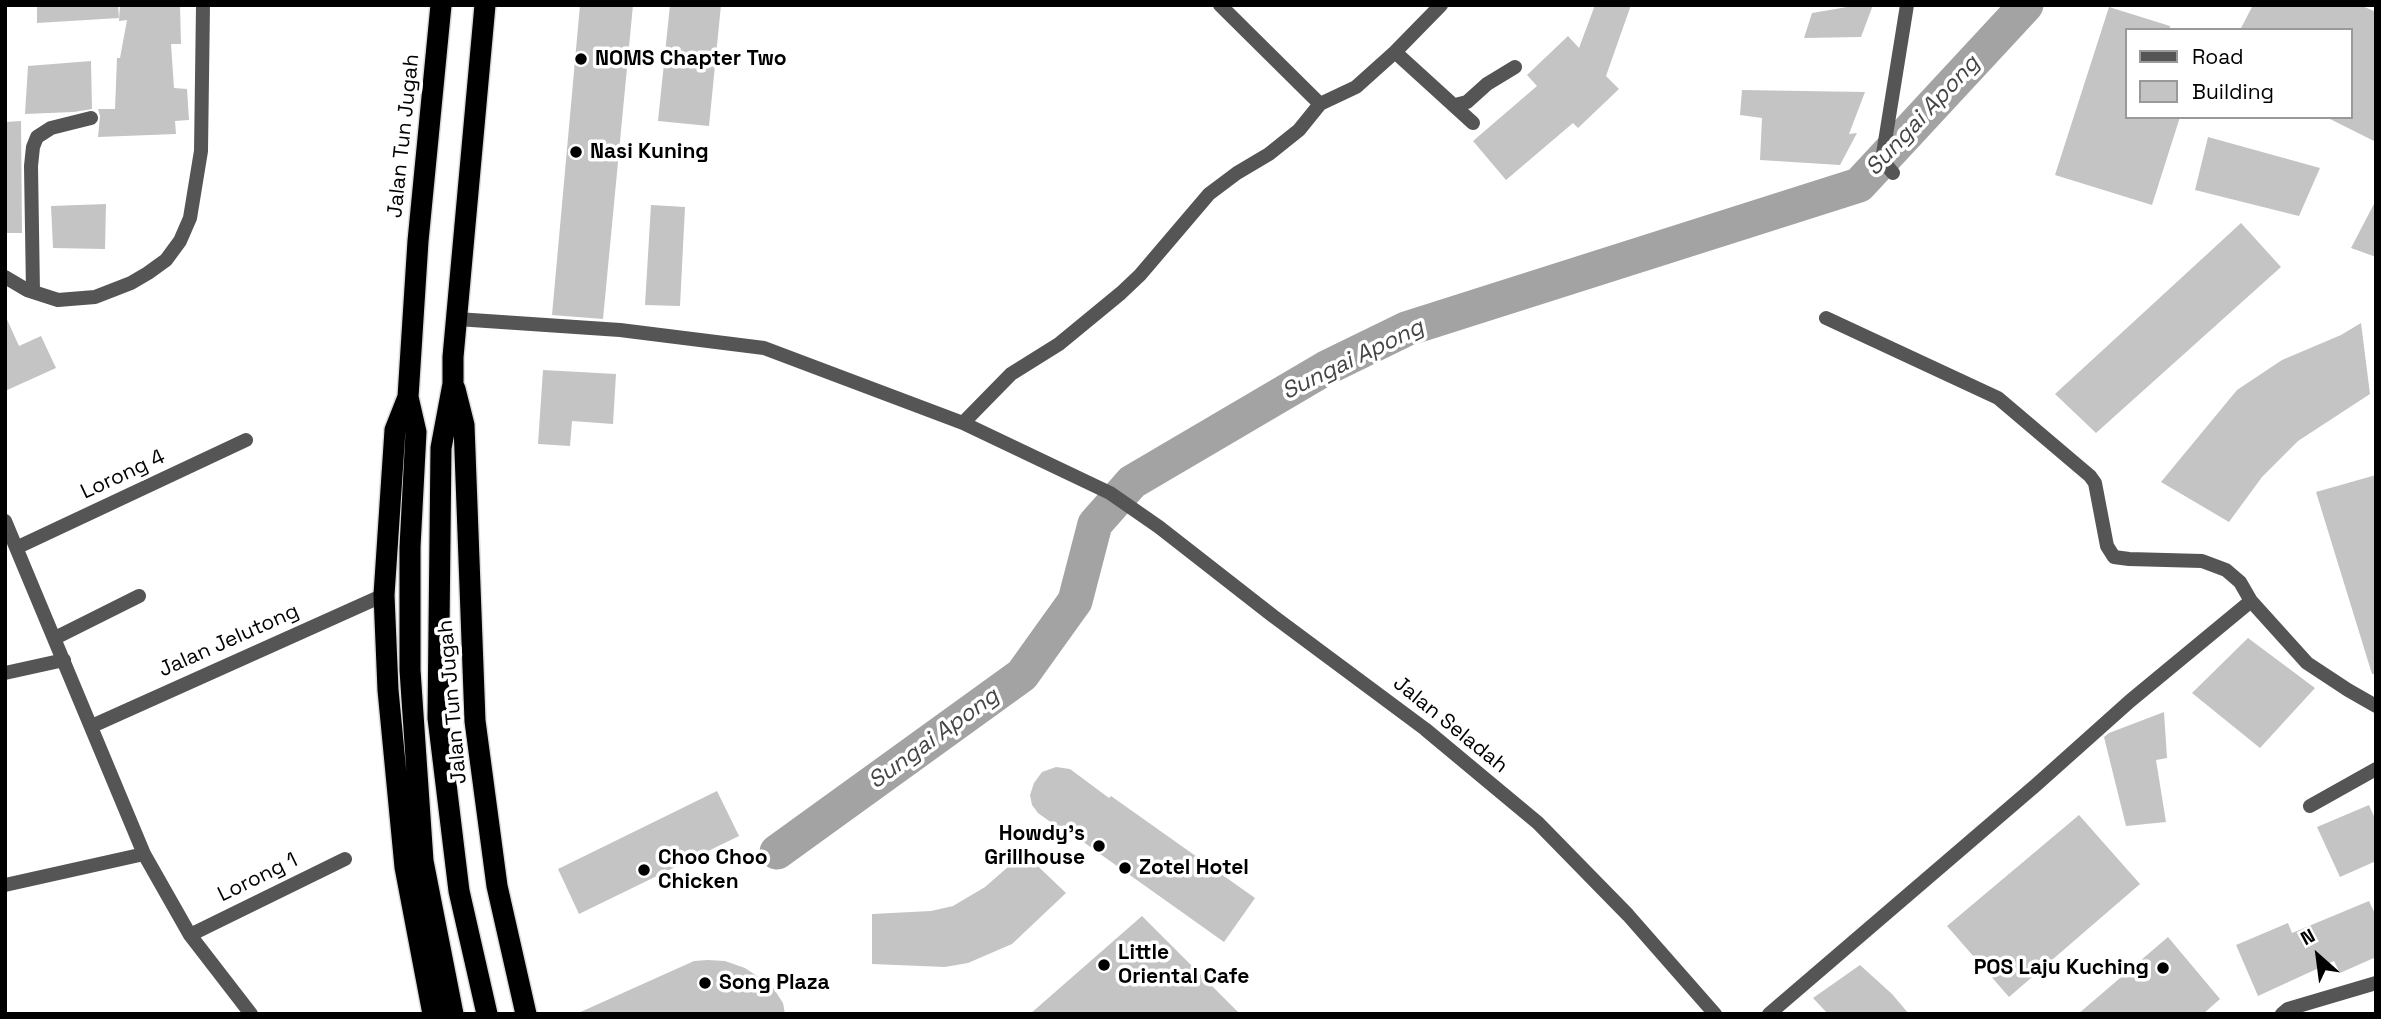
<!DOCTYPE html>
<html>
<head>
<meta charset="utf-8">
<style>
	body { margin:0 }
	#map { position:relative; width:2381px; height:1019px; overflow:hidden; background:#fff; font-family:"Space Grotesk",sans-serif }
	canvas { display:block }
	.frame { position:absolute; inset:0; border:7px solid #000; pointer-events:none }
	.legend { position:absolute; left:2125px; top:28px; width:228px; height:91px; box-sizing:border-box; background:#fff; border:2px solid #999; margin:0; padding:9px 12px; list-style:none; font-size:21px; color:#000 }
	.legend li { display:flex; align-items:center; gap:14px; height:35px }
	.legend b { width:35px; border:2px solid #999 }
	.north { position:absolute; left:2283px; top:921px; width:70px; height:70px; -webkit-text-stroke:5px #fff; paint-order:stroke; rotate:332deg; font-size:19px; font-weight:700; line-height:28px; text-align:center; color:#000 }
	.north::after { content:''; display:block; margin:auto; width:24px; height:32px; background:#000; clip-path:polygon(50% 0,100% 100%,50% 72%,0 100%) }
</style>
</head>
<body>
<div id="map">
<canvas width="2381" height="1019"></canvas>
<div class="frame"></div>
<ul class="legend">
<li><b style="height:9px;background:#555"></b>Road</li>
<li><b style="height:19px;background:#c4c4c4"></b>Building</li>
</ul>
<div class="north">N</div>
</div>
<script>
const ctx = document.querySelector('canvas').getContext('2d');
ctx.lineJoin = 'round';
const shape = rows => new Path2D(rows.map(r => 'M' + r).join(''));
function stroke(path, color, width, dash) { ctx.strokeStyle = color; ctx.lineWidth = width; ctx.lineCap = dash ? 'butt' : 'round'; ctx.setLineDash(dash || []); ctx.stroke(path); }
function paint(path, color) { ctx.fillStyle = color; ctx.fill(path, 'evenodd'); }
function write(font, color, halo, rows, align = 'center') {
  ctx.font = font + ' "Space Grotesk",sans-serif'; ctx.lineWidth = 7; ctx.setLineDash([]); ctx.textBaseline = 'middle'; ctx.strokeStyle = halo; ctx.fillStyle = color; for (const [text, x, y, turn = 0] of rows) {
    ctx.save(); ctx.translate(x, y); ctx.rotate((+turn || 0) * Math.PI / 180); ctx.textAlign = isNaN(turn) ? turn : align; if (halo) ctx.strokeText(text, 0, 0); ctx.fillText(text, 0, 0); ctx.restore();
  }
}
stroke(shape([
	[777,852,1022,675,1075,601,1095,524,1132,482,1326,368,1406,329,1859,185,2026,5]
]), '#a3a3a3', 35);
paint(shape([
	[37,5,118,5,119,18,37,23],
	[120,5,180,5,181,44,171,44,174,88,187,89,189,120,175,121,176,134,98,137,100,116,98,109,115,109,117,58,120,58,127,20,119,21],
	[580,5,633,5,603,319,552,315],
	[670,5,721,5,709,126,658,121],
	[1595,5,1631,5,1606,76,1619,89,1578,128,1573,123,1506,180,1473,141,1537,86,1527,75,1568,36,1579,48],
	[1859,5,1873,5,1861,37,1804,38,1812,13],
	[2253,5,2360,5,2376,12,2376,142,2326,117,2351,117,2351,30,2240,30],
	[2109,7,2170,26,2170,30,2127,30,2127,117,2180,117,2152,205,2055,175],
	[91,61,92,109,74,112,25,114,28,66],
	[1742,90,1865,92,1849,134,1857,133,1840,165,1760,160,1762,118,1740,115],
	[21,121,22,233,5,233,5,122],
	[2208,137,2320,168,2299,216,2195,190],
	[2376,200,2376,257,2351,248],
	[106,204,105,249,53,248,51,206],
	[651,205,685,207,680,306,645,305],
	[2241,223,2281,267,2096,433,2055,394],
	[5,315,19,346,41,336,56,368,5,391],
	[2361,323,2370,394,2298,441,2262,477,2229,522,2161,482,2237,390,2282,360,2341,335],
	[543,370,616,374,613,424,572,421,570,446,538,444],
	[2376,475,2376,674,2372,674,2316,492],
	[2248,638,2315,688,2260,748,2192,693],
	[2164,712,2167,758,2156,760,2166,822,2126,826,2104,737,2109,733],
	[1056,767,1070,769,1109,798,1111,796,1255,898,1224,942,1065,829,1063,831,1038,813,1032,805,1030,795,1034,783,1042,772],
	[717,791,739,836,579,914,558,869],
	[2369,805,2376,821,2376,861,2340,877,2317,827],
	[2079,815,2140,884,2009,997,1947,926],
	[1024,853,1066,893,1012,944,968,963,945,967,872,964,872,914,931,911,953,906,985,887],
	[2369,901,2376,916,2376,957,2340,973,2334,961,2258,996,2236,945,2288,923,2292,933],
	[1142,916,1240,1014,1030,1014],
	[2168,937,2220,999,2203,1014,2078,1014],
	[708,960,725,961,745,968,760,978,774,989,783,1003,785,1014,576,1014,694,961],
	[1860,965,1892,994,1909,1014,1828,1014,1813,998]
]), '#c4c4c4');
const highway = shape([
	[441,5,418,241,408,397,416,432,410,547,410,670,423,861,453,1014],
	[485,5,453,357,453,384,441,448,438,718,459,891,487,1014],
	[455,389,464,425,475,721,497,886,526,1014],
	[408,397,395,430,384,595,388,690,405,867,433,1014]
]);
stroke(highway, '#dbdbdb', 24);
stroke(shape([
	[1220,5,1320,104],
	[1395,52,1473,123],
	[1455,105,1467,102,1487,84,1515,67],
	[1893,173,1882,160,1907,5],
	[5,277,27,290,58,300,95,297,131,283,148,273,166,260,180,241,190,218,201,151,203,5],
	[33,292,31,166,33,147,37,137,51,128,91,118],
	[1826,318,1998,398,2090,476,2095,483,2107,546,2114,557,2129,559,2202,561,2226,570,2240,582,2251,601,2307,663,2348,690,2376,706],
	[457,319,620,330,764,348,963,423,1110,493,1159,527,1273,616,1425,729,1538,823,1628,915,1715,1014],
	[963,423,1011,374,1059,344,1121,293,1140,275,1209,194,1237,173,1269,154,1299,130,1320,104,1356,87,1395,52,1441,5],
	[5,521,144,854,190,935,251,1014],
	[18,547,246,440],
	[55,638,139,596],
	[5,673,64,660],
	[92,726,384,595],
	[2310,806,2376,769],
	[5,885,144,854],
	[190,935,345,859],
	[1769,1014,2036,785,2130,701,2251,601],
	[2282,1014,2288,1009,2376,983]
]), '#555', 14);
stroke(highway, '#000', 21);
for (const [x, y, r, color] of [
	[581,59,7,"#000"],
	[576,152,7,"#000"],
	[1099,846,7,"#000"],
	[1125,868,7,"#000"],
	[644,870,7,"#000"],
	[1104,965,7,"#000"],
	[2163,968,7,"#000"],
	[705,983,7,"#000"]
]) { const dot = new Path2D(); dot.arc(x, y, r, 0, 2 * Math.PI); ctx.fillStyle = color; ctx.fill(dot); stroke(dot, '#fff', 2.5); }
write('bold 21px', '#000', '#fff', [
	["NOMS Chapter Two",595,59],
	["Nasi Kuning",590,152],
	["Howdy's",1085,834,"right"],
	["Grillhouse",1085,858,"right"],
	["Choo Choo",658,858],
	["Chicken",658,882],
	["Zotel Hotel",1139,868],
	["Little",1118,953],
	["Oriental Cafe",1118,977],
	["POS Laju Kuching",2149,968,"right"],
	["Song Plaza",719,983]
], 'left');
write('21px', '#000', '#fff', [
	["Jalan Tun Jugah",404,136,-84],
	["Lorong 4",123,475,-25],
	["Jalan Jelutong",229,641,-24],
	["Jalan Tun Jugah",453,702,-95],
	["Jalan Seladah",1450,725,39],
	["Lorong 1",258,878,-26]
]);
write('italic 23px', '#444', '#fff', [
	["Sungai Apong",1923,116,-47],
	["Sungai Apong",1353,360,-26],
	["Sungai Apong",934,739,-36]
]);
</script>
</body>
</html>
